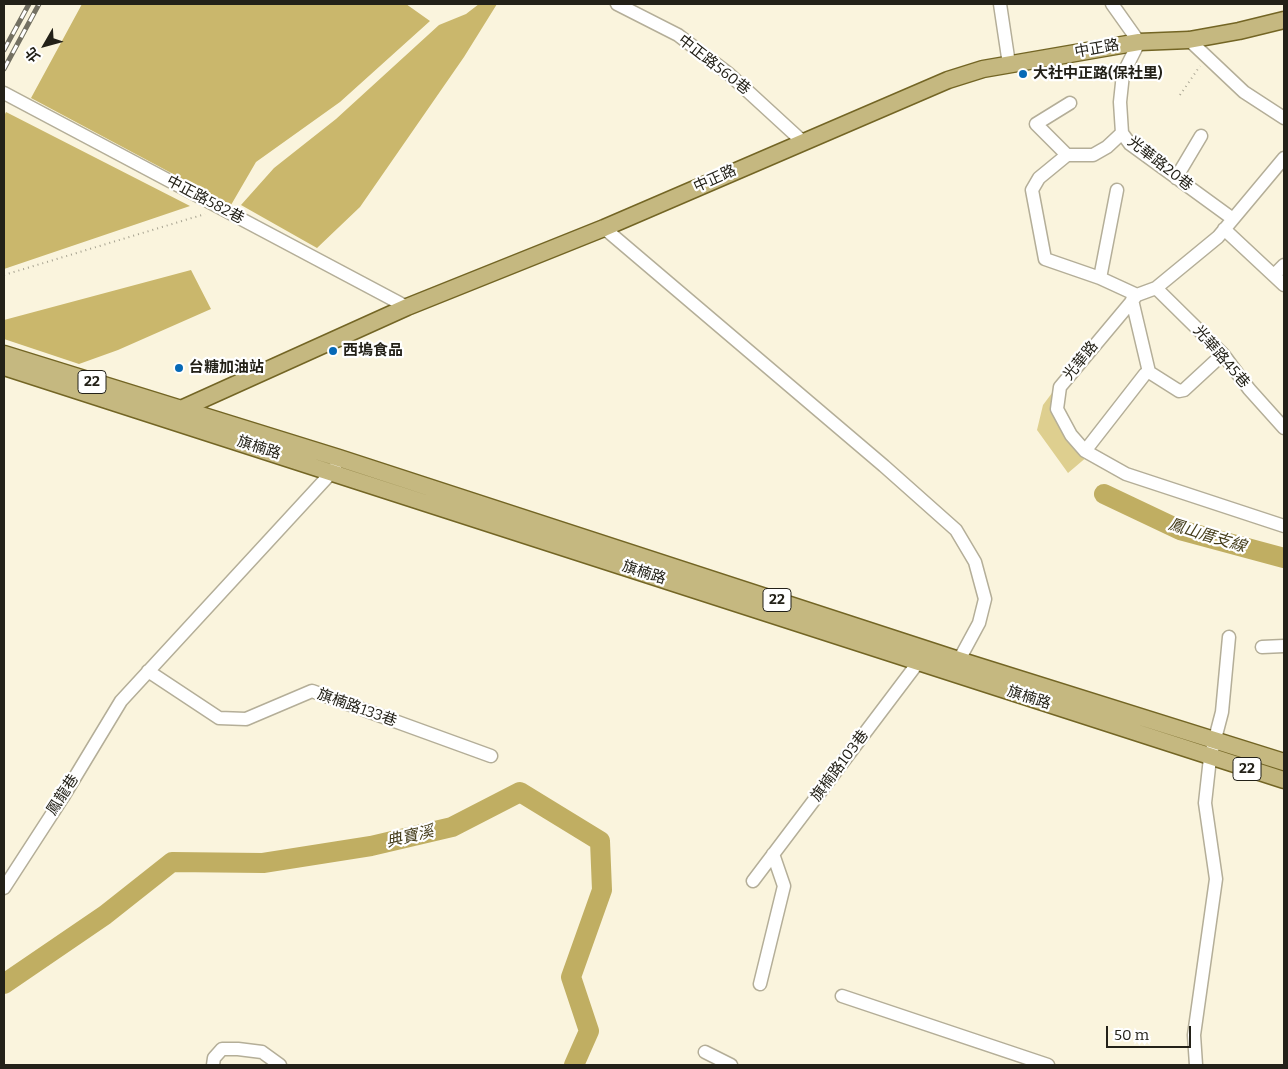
<!DOCTYPE html>
<html>
<head>
<meta charset="utf-8">
<style>
	body { margin:0 }
	#map { position:relative; width:1288px; height:1069px; overflow:hidden; background:#faf4dd; font-family:Bitter,"Noto Sans TC",serif }
	canvas { display:block }
	.frame { position:absolute; inset:0; border:5px solid #232118; pointer-events:none }
	.north { position:absolute; left:20px; top:20px; width:50px; height:50px; -webkit-text-stroke:4px #fff; paint-order:stroke; rotate:232deg; font-size:14px; font-weight:700; line-height:20px; text-align:center; color:#232118 }
	.north::after { content:''; display:block; margin:auto; width:18px; height:22px; background:#232118; clip-path:polygon(50% 0,100% 100%,50% 72%,0 100%) }
	.scale { position:absolute; left:1106px; top:1026px; width:85px; height:22px; box-sizing:border-box; border:2px solid #232118; border-top:0; padding-left:6px; font-size:15px; line-height:18px; white-space:nowrap; color:#232118; -webkit-text-stroke:4px #fff; paint-order:stroke }
</style>
</head>
<body>
<div id="map">
<canvas width="1288" height="1069"></canvas>
<div class="frame"></div>
<div class="north">北</div>
<div class="scale">50 m</div>
</div>
<script>
const ctx = document.querySelector('canvas').getContext('2d');
ctx.lineJoin = 'round';
function paint(path, color) { ctx.fillStyle = color; ctx.fill(path, 'evenodd'); }
const shape = rows => new Path2D(rows.map(r => 'M' + r).join(''));
function stroke(path, color, width, dash) { ctx.strokeStyle = color; ctx.lineWidth = width; ctx.lineCap = dash ? 'butt' : 'round'; ctx.setLineDash(dash || []); ctx.stroke(path); }
function write(font, color, halo, rows, align = 'center') {
  ctx.font = font + ' Bitter,"Noto Sans TC",serif'; ctx.lineWidth = 4.5; ctx.setLineDash([]); ctx.textBaseline = 'middle'; ctx.strokeStyle = halo; ctx.fillStyle = color; for (const [text, x, y, turn = 0] of rows) {
    ctx.save(); ctx.translate(x, y); ctx.rotate((+turn || 0) * Math.PI / 180); ctx.textAlign = isNaN(turn) ? turn : align; if (halo) ctx.strokeText(text, 0, 0); ctx.fillText(text, 0, 0); ctx.restore();
  }
}
paint(shape([
	[1055,389,1055,407,1088,456,1068,473,1037,430,1043,405]
]), '#decf8f');
paint(shape([
	[82,4,406,4,430,21,340,102,256,162,231,205,31,98],
	[479,4,497,4,464,57,360,207,317,248,241,205,274,168,336,119,439,25,466,14],
	[6,112,190,206,4,269,4,116],
	[191,270,211,309,118,350,79,364,4,339,4,320]
]), '#cab76c');
stroke(shape([
	[1104,494,1180,530,1284,558],
	[4,984,105,915,172,862,263,863,371,846,452,827,520,792,600,841,602,890,571,977,589,1031,574,1065]
]), '#c0ae62', 20);
const minor = shape([
	[617,4,678,35,729,74,802,141],
	[1000,4,1009,64],
	[1112,4,1139,42,1123,74,1120,102,1122,133],
	[1189,40,1244,92,1284,118],
	[4,93,407,307],
	[1067,155,1036,124,1070,103],
	[1284,158,1218,237,1156,288,1137,295,1060,387,1057,409,1071,435,1085,451,1126,474,1284,526],
	[1176,178,1201,136],
	[604,228,884,466,956,530,975,562,985,599,979,623,959,660],
	[1224,229,1284,285],
	[1274,275,1284,265],
	[1100,278,1117,190],
	[1156,288,1223,354,1249,389,1284,428],
	[1137,295,1100,278,1045,259,1032,190,1039,178,1067,155,1093,155,1107,147,1122,133,1130,144,1233,219],
	[1132,300,1149,372],
	[1085,451,1145,374,1149,372,1179,391,1184,390,1223,354],
	[1262,647,1284,646],
	[148,671,219,718,246,719,312,691,491,756],
	[753,881,923,656],
	[4,888,63,797,121,701,332,472,335,467],
	[760,984,784,886,773,854],
	[842,996,1048,1065],
	[705,1052,731,1065],
	[213,1065,214,1058,222,1049,238,1049,262,1052,280,1065],
	[1196,1065,1194,1035,1216,879,1205,803,1210,758,1222,712,1229,637]
]);
const major = shape([
	[4,354,339,458,959,660,1284,762],
	[4,367,1284,780],
	[181,409,407,307,604,228,948,80,983,69,1139,42,1189,40,1239,31,1284,20]
]);
stroke(minor, '#b4ae98', 15);
stroke(major, '#736524', 19);
stroke(shape([
	[1180,95,1200,66],
	[4,275,205,214]
]), '#a5a18f', 2, [1, 4]);
stroke(minor, '#fff', 12);
stroke(major, '#c5b880', 16);
const rail = shape([
	[4,50,29,4],
	[4,69,39,4]
]);
stroke(rail, '#737062', 5);
stroke(rail, '#fff', 3, [9]);
for (const [x, y, r, color] of [
	[1023,74,5,"#0669b6"],
	[333,351,5,"#0669b6"],
	[179,368,5,"#0669b6"]
]) { const dot = new Path2D(); dot.arc(x, y, r, 0, 2 * Math.PI); ctx.fillStyle = color; ctx.fill(dot); stroke(dot, '#fff', 2); }
for (const [x, y, w] of [
	[92,382,28],
	[777,600,28],
	[1247,769,28]
]) { const box = new Path2D(); box.roundRect(x - w / 2, y - 11.5, w, 23, 4); ctx.fillStyle = '#fff'; ctx.fill(box); stroke(box, '#232118', 1); }
write('bold 14px', '#232118', null, [
	["22",92,382],
	["22",777,600],
	["22",1247,769]
]);
write('15px', '#232118', '#fff', [
	["中正路",1097,49,-10],
	["中正路560巷",714,65,38],
	["光華路20巷",1160,164,38],
	["中正路",715,179,-24],
	["中正路582巷",205,200,28],
	["光華路45巷",1221,357,49],
	["光華路",1081,361,-51],
	["旗楠路",259,448,18],
	["旗楠路",644,573,18],
	["旗楠路",1029,698,18],
	["旗楠路133巷",357,708,20],
	["旗楠路103巷",840,766,-53],
	["鳳龍巷",63,795,-57]
]);
write('bold 15px', '#232118', '#fff', [
	["大社中正路(保社里)",1033,74],
	["西塢食品",343,351],
	["台糖加油站",189,368]
], 'left');
write('italic 16px', '#453d1b', '#fff', [
	["鳳山厝支線",1207,536,17],
	["典寶溪",410,837,-13]
]);
</script>
</body>
</html>
